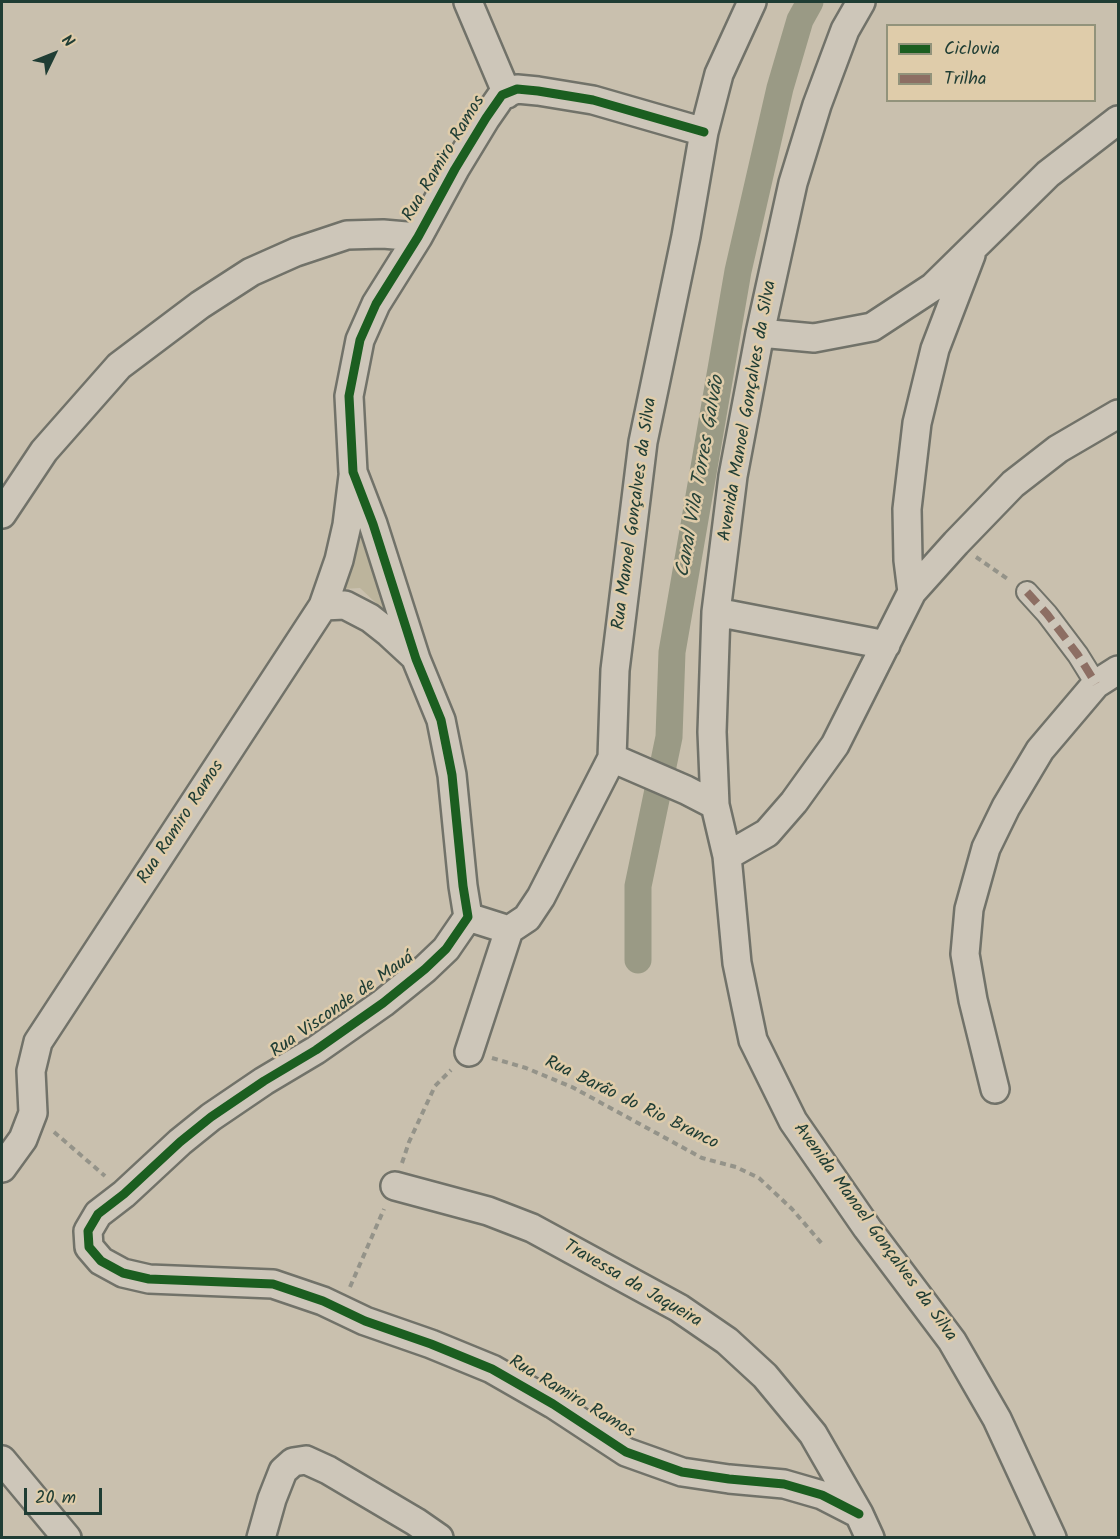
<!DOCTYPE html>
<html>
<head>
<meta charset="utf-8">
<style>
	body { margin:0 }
	#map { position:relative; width:1120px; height:1539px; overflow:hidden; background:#c9c0ae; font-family:Kalam,sans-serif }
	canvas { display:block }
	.frame { position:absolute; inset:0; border:3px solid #1f3d34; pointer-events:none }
	.legend { position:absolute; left:886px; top:24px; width:210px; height:78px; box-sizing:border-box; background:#dfccaa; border:2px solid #92937b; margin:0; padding:8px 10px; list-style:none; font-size:18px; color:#1f3d34 }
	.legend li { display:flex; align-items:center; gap:12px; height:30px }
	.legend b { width:30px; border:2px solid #92937b }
	.north { position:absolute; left:24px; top:24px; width:60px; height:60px; -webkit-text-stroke:4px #dfccaa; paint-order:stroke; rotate:47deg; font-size:16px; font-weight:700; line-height:24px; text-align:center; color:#1f3d34 }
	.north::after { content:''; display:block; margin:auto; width:21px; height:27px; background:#1f3d34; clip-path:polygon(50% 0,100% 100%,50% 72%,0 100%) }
	.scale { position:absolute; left:24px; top:1488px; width:78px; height:27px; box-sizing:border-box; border:3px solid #1f3d34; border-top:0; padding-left:8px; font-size:18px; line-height:21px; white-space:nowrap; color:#1f3d34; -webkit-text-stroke:4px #dfccaa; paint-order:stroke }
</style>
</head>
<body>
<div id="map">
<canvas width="1120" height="1539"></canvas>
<div class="frame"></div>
<ul class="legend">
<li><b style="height:8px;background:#1b5e20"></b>Ciclovia</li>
<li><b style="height:8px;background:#8d6e63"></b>Trilha</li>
</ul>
<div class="north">N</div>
<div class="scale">20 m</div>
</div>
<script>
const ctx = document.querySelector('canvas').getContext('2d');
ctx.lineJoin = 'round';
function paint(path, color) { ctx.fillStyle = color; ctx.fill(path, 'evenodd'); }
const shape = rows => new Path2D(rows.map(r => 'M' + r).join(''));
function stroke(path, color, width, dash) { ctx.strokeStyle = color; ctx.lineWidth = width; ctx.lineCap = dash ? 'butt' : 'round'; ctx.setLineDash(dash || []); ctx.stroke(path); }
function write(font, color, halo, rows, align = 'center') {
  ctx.font = font + ' Kalam,sans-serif'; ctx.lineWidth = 5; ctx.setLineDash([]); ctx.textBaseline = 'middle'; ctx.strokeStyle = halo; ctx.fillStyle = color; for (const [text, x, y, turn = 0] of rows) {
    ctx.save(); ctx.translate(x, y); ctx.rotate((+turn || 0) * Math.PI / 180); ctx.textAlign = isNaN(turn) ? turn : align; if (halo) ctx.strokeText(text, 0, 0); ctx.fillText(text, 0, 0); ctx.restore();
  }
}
paint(shape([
	[367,511,407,632,360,588,342,589,357,548]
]), '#bcb49c');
stroke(shape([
	[638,960,638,886,669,737,672,652,738,271,780,88,800,20,810,2]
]), '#9a9a85', 27);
const pedestrian = shape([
	[1027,592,1047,614,1078,655,1096,684]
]);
const minor = shape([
	[468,2,507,94],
	[861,2,845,30,817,105,793,183,760,333,733,476,716,612,712,732,715,805,727,856,737,963,753,1040,793,1121,867,1228,952,1341,997,1419,1052,1538],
	[704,132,593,100,538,91,517,89,502,95,486,118,455,169,418,237,376,304,360,340,349,396,353,472,373,524,416,659,441,720,452,775,463,886,468,917,446,949,425,969,383,1003,316,1050,264,1081,211,1117,180,1142,124,1194,98,1214,88,1231,89,1247,101,1261,123,1273,149,1279,273,1284,323,1301,365,1321,431,1344,492,1369,553,1404,626,1452,682,1472,729,1479,784,1484,822,1495,859,1514],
	[760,333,814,338,872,327,933,287,1048,174,1118,120],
	[2,514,44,451,119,366,200,305,251,272,296,252,347,235,383,234,418,237],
	[912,592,908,560,907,509,917,423,935,349,971,255],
	[323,606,345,605,370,618,389,633,415,657],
	[716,612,886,645],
	[612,758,686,790,715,805],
	[727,856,767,833,794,802,835,745,912,592,956,543,1013,484,1058,449,1118,414],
	[468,917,509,930,527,918,541,897,612,758,615,670,643,442,686,236,704,132,719,74,752,2],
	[469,1052,509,930],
	[995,1089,973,1000,965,954,969,909,986,848,1006,807,1040,750,1096,684,1118,670],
	[2,1168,23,1139,33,1113,31,1071,38,1042,323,606,339,560,347,525,353,476],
	[395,1186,488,1211,532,1228,679,1308,727,1341,765,1376,813,1434,859,1514,870,1538],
	[2,1460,67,1538],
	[261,1538,272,1499,283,1471,293,1462,306,1460,328,1470,416,1522,439,1538]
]);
stroke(pedestrian, '#717269', 24);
stroke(minor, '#717269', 32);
stroke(shape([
	[976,557,1009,580],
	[492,1058,526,1068,572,1087,702,1158,736,1167,759,1178,792,1209,823,1245],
	[54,1132,105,1176],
	[402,1163,409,1142,435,1086,451,1070],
	[350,1287,384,1209]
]), '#949389', 4, [6, 4.5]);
stroke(pedestrian, '#cdc6b9', 20);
stroke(minor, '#cdc6b9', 27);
stroke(shape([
	[1027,592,1047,614,1078,655,1096,684]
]), '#8d6e63', 8, [15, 8]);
stroke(shape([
	[704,132,593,100,538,91,517,89,502,95,486,118,455,169,418,237,376,304,360,340,349,396,353,472,373,524,416,659,441,720,452,775,463,886,468,917,446,949,425,969,383,1003,316,1050,264,1081,211,1117,180,1142,124,1194,98,1214,88,1231,89,1247,101,1261,123,1273,149,1279,273,1284,323,1301,365,1321,431,1344,492,1369,553,1404,626,1452,682,1472,729,1479,784,1484,822,1495,859,1514]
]), '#1b5e20', 9);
write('18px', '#1f3d34', '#dfccaa', [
	["Rua Ramiro Ramos",445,159,-59],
	["Avenida Manoel Gonçalves da Silva",749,411,-80],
	["Rua Manoel Gonçalves da Silva",636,514,-82],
	["Rua Ramiro Ramos",182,823,-57],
	["Rua Visconde de Mauá",343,1006,-35],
	["Rua Barão do Rio Branco",631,1104,26],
	["Avenida Manoel Gonçalves da Silva",874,1233,54],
	["Travessa da Jaqueira",632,1285,30],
	["Rua Ramiro Ramos",571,1398,31]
]);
write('italic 20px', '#29453a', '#dfccaa', [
	["Canal Vila Torres Galvão",702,477,-80]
]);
</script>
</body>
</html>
